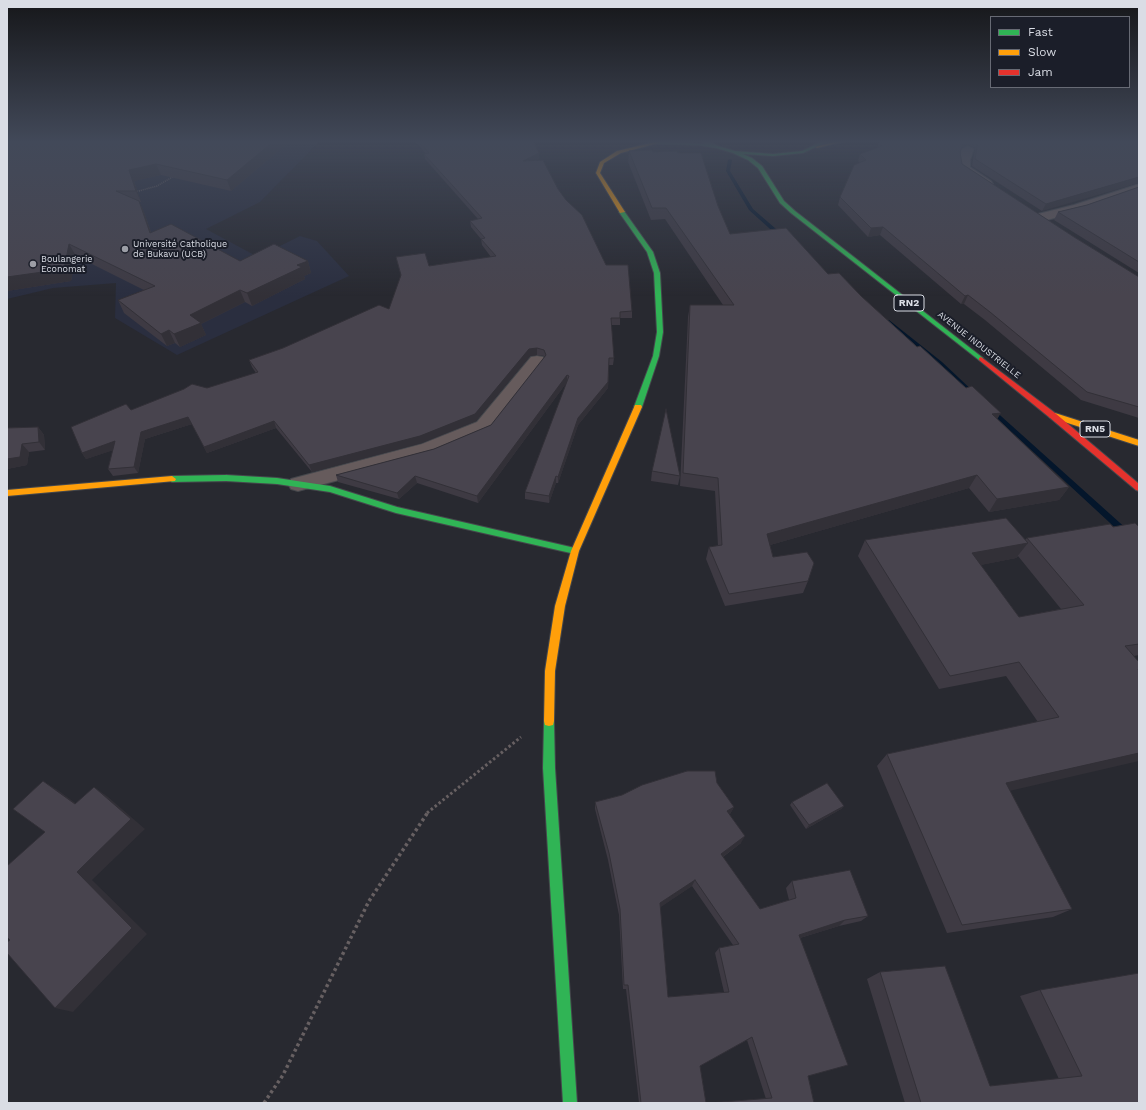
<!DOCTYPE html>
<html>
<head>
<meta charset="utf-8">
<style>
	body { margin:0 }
	#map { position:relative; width:1146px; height:1110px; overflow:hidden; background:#282930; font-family:"Work Sans",sans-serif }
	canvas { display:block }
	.frame { position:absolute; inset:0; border:8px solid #dadde5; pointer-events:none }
	.legend { position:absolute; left:990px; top:16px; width:140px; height:72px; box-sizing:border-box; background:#1b1e29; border:1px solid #676a74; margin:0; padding:5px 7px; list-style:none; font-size:12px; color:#dadde5 }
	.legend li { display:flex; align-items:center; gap:8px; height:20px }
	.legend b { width:20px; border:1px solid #676a74 }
</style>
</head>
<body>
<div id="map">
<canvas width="1146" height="1110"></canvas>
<div class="frame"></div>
<ul class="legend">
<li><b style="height:5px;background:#30b455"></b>Fast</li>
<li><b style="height:5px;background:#ff9f0a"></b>Slow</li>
<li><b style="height:5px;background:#e5322d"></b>Jam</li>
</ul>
</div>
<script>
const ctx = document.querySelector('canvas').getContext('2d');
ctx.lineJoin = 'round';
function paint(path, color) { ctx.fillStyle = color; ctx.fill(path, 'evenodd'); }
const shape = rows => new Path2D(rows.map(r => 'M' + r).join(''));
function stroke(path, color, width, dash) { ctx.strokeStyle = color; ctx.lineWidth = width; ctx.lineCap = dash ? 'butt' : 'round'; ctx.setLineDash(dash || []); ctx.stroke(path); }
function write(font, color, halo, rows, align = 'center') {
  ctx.font = font + ' "Work Sans",sans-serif'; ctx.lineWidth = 4; ctx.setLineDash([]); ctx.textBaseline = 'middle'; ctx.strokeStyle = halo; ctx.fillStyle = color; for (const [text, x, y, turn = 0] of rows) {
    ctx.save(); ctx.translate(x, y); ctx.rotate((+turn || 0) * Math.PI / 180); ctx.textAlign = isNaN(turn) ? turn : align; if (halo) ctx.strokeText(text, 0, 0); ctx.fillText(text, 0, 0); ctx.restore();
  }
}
paint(shape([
	[7,141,320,141,260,202,206,229,258,257,300,236,317,241,349,276,177,355,115,318,116,283,53,288,7,299]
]), '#2a2e3f');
paint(shape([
	[730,159,732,160,730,171,753,209,783,235,783,237,779,237,749,210,726,171,728,160,730,159],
	[889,320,942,362,976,394,976,396,972,396,938,364,887,323,887,321,889,320],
	[990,407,992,408,1139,540,1139,548,1136,547,988,410,987,409,990,407]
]), '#04162b');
const street = shape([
	[968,146,974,149,970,160,970,167,991,181,993,184,991,187,983,187,958,168,958,160,962,149,968,146],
	[1139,184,1139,192,1082,211,1039,222,1033,218,1034,215,1074,205,1139,184],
	[537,356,543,357,545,361,491,430,435,454,298,491,291,489,288,484,291,479,422,444,477,422,531,357,537,356]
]);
const fast = shape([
	[701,141,707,141,718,146,735,151,773,154,802,151,823,141,829,141,803,153,773,156,743,154,752,158,762,166,784,201,795,211,983,358,983,360,979,360,791,213,780,203,758,168,748,160,733,153,716,148,699,145,656,144,654,143,656,142,705,144,701,141],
	[620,211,624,211,653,252,660,273,663,332,659,356,642,407,638,409,634,407,653,356,657,332,654,273,647,252,619,212,620,211],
	[226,475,277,478,330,486,397,507,575,548,579,551,575,554,396,513,330,492,277,484,226,481,172,482,168,479,172,476,226,475],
	[549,716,553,717,554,721,555,768,577,1103,563,1103,543,768,544,721,545,717,549,716]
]);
const slow = shape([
	[659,141,666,141,621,153,604,163,600,173,625,212,620,213,596,173,600,162,617,151,659,141],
	[838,141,846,141,817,148,815,147,838,141],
	[635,405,641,405,642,407,579,551,565,606,555,671,554,721,553,725,549,726,545,725,544,721,545,671,555,606,571,551,635,405],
	[1049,413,1055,413,1139,440,1139,446,1049,417,1049,413],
	[172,476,176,479,175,481,7,496,7,490,172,476]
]);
const jam = shape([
	[981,357,1055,413,1139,484,1139,491,1136,490,1049,417,979,360,979,358,981,357]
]);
stroke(street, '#45474c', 2);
stroke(fast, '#45474c', 2);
stroke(slow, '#45474c', 2);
stroke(jam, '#45474c', 2);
stroke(shape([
	[135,192,157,186,174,176]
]), '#676062', 1.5, [1, 1]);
stroke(shape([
	[427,813,521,737]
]), '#676062', 3, [2.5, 2.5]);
stroke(shape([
	[264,1103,283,1075,369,901,428,812]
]), '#676062', 3.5, [3, 3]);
paint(street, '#665b5c');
paint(fast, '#30b455');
paint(slow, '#ff9f0a');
paint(jam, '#e5322d');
paint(shape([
	[7,141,290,141,231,191,161,175,134,181,141,202,139,202,144,212,151,232,240,261,308,261,311,273,304,276,305,279,252,306,245,302,201,324,206,335,180,347,175,343,167,346,124,313,118,300,144,290,76,256,71,281,7,291],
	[415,141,533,141,539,159,536,160,558,189,606,265,632,311,632,318,620,318,620,325,611,325,614,358,613,365,609,365,608,388,578,425,558,483,556,483,549,503,525,499,525,492,567,382,478,503,417,483,399,499,338,482,336,475,434,449,491,425,545,357,544,356,537,355,530,356,476,421,422,443,312,472,276,428,207,453,192,424,145,439,138,473,113,476,108,469,113,450,86,459,82,453,131,410,207,388,256,373,252,367,249,360,283,348,389,309,401,276,396,257,429,266,491,257,482,245,481,239,471,227,470,221,478,219,425,159,424,154,425,153],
	[880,141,1139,141,1042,211,972,166,975,148,969,145,961,148,960,152,962,164,1074,237,1139,277,1139,418,1081,400,985,320,964,304,961,304,880,235,868,237,838,205,840,197,859,163,858,161,860,154,877,148,878,144],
	[629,151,678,153,718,206,730,234,828,274,861,296,997,419,1069,487,1059,500,989,512,969,488,770,545,773,557,808,581,803,593,725,606,706,559,709,547,718,546,715,491,680,486,688,317,690,305,723,305,665,219,651,220,628,162],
	[1139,187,1139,273,1054,220,1058,212,1087,205],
	[38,427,44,435,45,450,29,452,27,465,7,469,7,428],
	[652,471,680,476,678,485,651,481],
	[1113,527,1139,527,1139,655,1134,656,1010,791,1072,909,1053,917,947,933,877,766,887,754,1038,722,1006,676,939,689,858,556,865,540,1025,540,1027,538],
	[1018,556,1061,609,1019,617,980,565,1016,558],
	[717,783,734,807,730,814,729,815,741,843,723,857,760,909,789,900,786,888,792,881,868,916,861,921,839,926,800,938,808,1076,814,1103,766,1099,747,1040,700,1066,706,1103,639,1103,626,989,623,989,619,915,608,860,595,809,595,802,622,795],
	[692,886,733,945,719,948,715,953,724,992,668,997,660,907],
	[792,802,844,806,841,809,806,829,790,805],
	[880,972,990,1086,1059,1079,1020,996,1040,990,1139,1103,905,1103,867,979]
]), '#3e3a43');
paint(shape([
	[274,141,290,141,231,191,227,180],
	[964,141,970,141,969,145,961,148],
	[539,153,539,159,523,167,523,161],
	[156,164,161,175,134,181,141,202,136,191,129,170],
	[1139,177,1139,183,1042,211,1046,204],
	[139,201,144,212,155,245,150,233],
	[883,227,880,235,868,237,871,228],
	[69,244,76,256,71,281,7,291,7,277],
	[308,261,311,273,304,276,305,279,252,306,247,293,297,265],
	[240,290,245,302,201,324,206,335,180,347,174,334,190,315],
	[968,295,964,304,961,304,965,296],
	[169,330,175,343,167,346,161,334],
	[537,348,537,355,530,356,476,421,422,443,312,472,309,465,529,349],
	[567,375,567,382,478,503,477,496],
	[608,382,608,388,578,425,558,483,558,477,578,418],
	[1001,413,993,426,992,414],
	[188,417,192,424,145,439,138,473,134,467,141,432],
	[274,421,276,428,207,453,204,447],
	[38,427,44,435,45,450,39,442],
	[115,441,120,448,86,459,82,453],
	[22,444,29,452,27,465,7,469,7,459],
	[977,475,969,488,763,547,767,534],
	[415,476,417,483,399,499,397,493],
	[556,476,556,483,549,503,549,496],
	[1069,487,1059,500,989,512,997,499],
	[1028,543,1016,558,961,569,972,553],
	[1139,753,1139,761,992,795,1006,783],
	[43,781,59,791,90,814,75,804],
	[94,787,108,797,145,829,92,880,147,934,73,1012,55,1008,77,872],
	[844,806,841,809,806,829,809,825],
	[734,807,730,814,723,819,727,811],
	[745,836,741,843,717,861,721,854],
	[695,880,692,886,658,909,660,903],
	[845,920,839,926,793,940,799,935]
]), '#323037');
const building = shape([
	[7,141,274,141,227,180,156,164,129,170,136,191,116,191,139,201,150,233,171,224,240,261,274,244,308,261,297,265,302,267,247,293,240,290,190,315,201,323,174,334,169,330,161,334,118,300,155,286,69,244,64,269,7,277,7,141],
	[419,141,533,141,539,153,523,161,543,160,558,189,566,200,582,215,606,265,628,265,632,311,620,312,620,318,611,318,614,358,609,358,608,382,578,418,558,477,556,476,549,496,525,492,569,376,567,375,477,496,415,476,397,493,336,475,434,449,491,425,546,355,544,350,537,348,529,349,475,414,420,436,309,465,274,421,204,447,188,417,141,432,134,467,108,469,115,441,82,453,71,427,126,404,131,410,184,389,192,384,207,388,258,372,249,360,283,348,379,305,389,309,401,275,396,257,425,253,429,266,496,256,481,239,485,238,470,221,482,218,424,154,429,153,419,141],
	[880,141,964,141,960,152,962,164,1074,237,1139,277,1139,407,1087,392,990,312,968,295,965,296,883,227,871,228,840,197,854,165,866,160,860,154,882,146,878,144,880,141],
	[978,141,1139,141,1139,177,1046,204,975,159,978,141],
	[652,150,653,152,677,151,678,153,701,153,718,206,730,234,786,228,828,274,839,273,861,296,917,347,920,346,966,388,972,386,1001,413,992,414,1069,487,997,499,977,475,767,534,773,557,807,552,814,563,808,581,729,594,709,547,722,545,718,478,683,473,690,305,734,305,666,208,652,208,629,151,652,150],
	[1139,187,1139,262,1058,212,1087,205,1139,187],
	[666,409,680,476,652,471,666,409],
	[38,427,39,442,22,444,20,457,7,459,7,428,38,427],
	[1006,518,1028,543,972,553,1019,617,1084,605,1027,538,1110,524,1113,527,1135,523,1139,527,1139,644,1125,646,1139,662,1139,669,1138,669,1139,671,1139,753,1006,783,1072,909,962,925,887,754,1059,717,1019,662,950,676,865,540,1006,518],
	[687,771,715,771,717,783,734,807,727,811,745,836,721,854,760,909,796,898,792,881,850,870,868,916,845,920,799,935,848,1065,808,1076,814,1103,709,1103,772,1098,752,1037,700,1066,706,1103,641,1103,628,985,624,985,620,909,609,853,595,802,622,795,642,785,687,771],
	[695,880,739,944,719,948,729,992,668,997,660,903,695,880],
	[43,781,75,804,94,787,131,819,77,872,132,928,55,1008,7,953,7,942,10,940,7,937,7,866,45,832,13,809,43,781],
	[827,783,844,806,809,825,792,802,827,783],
	[945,966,990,1086,1082,1076,1040,990,1139,973,1139,1103,921,1103,880,972,945,966]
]);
paint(building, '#48444e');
stroke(building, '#323037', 1);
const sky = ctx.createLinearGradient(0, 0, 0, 296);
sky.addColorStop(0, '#16171a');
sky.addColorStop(0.48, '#424959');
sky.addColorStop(1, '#42495900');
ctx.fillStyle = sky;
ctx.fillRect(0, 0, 1146, 296);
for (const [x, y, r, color] of [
	[125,249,4,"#9c9ea6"],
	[33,264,4,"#9c9ea6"]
]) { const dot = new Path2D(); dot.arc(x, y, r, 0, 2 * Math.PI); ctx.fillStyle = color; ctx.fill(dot); stroke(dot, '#1b1e29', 1.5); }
write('9px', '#dadde5', '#1b1e29', [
	["Université Catholique",133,244],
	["de Bukavu (UCB)",133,254],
	["Boulangerie",41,259],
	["Economat",41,269]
], 'left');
write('9px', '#dadde5', '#1b1e29', [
	["AVENUE INDUSTRIELLE",979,345,38]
]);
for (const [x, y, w] of [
	[909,303,30],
	[1095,429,30]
]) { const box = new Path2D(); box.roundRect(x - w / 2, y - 8, w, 16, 3); ctx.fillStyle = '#1b1e29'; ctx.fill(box); stroke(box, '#dadde5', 1); }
write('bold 10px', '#dadde5', null, [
	["RN2",909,303],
	["RN5",1095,429]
]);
</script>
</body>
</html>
